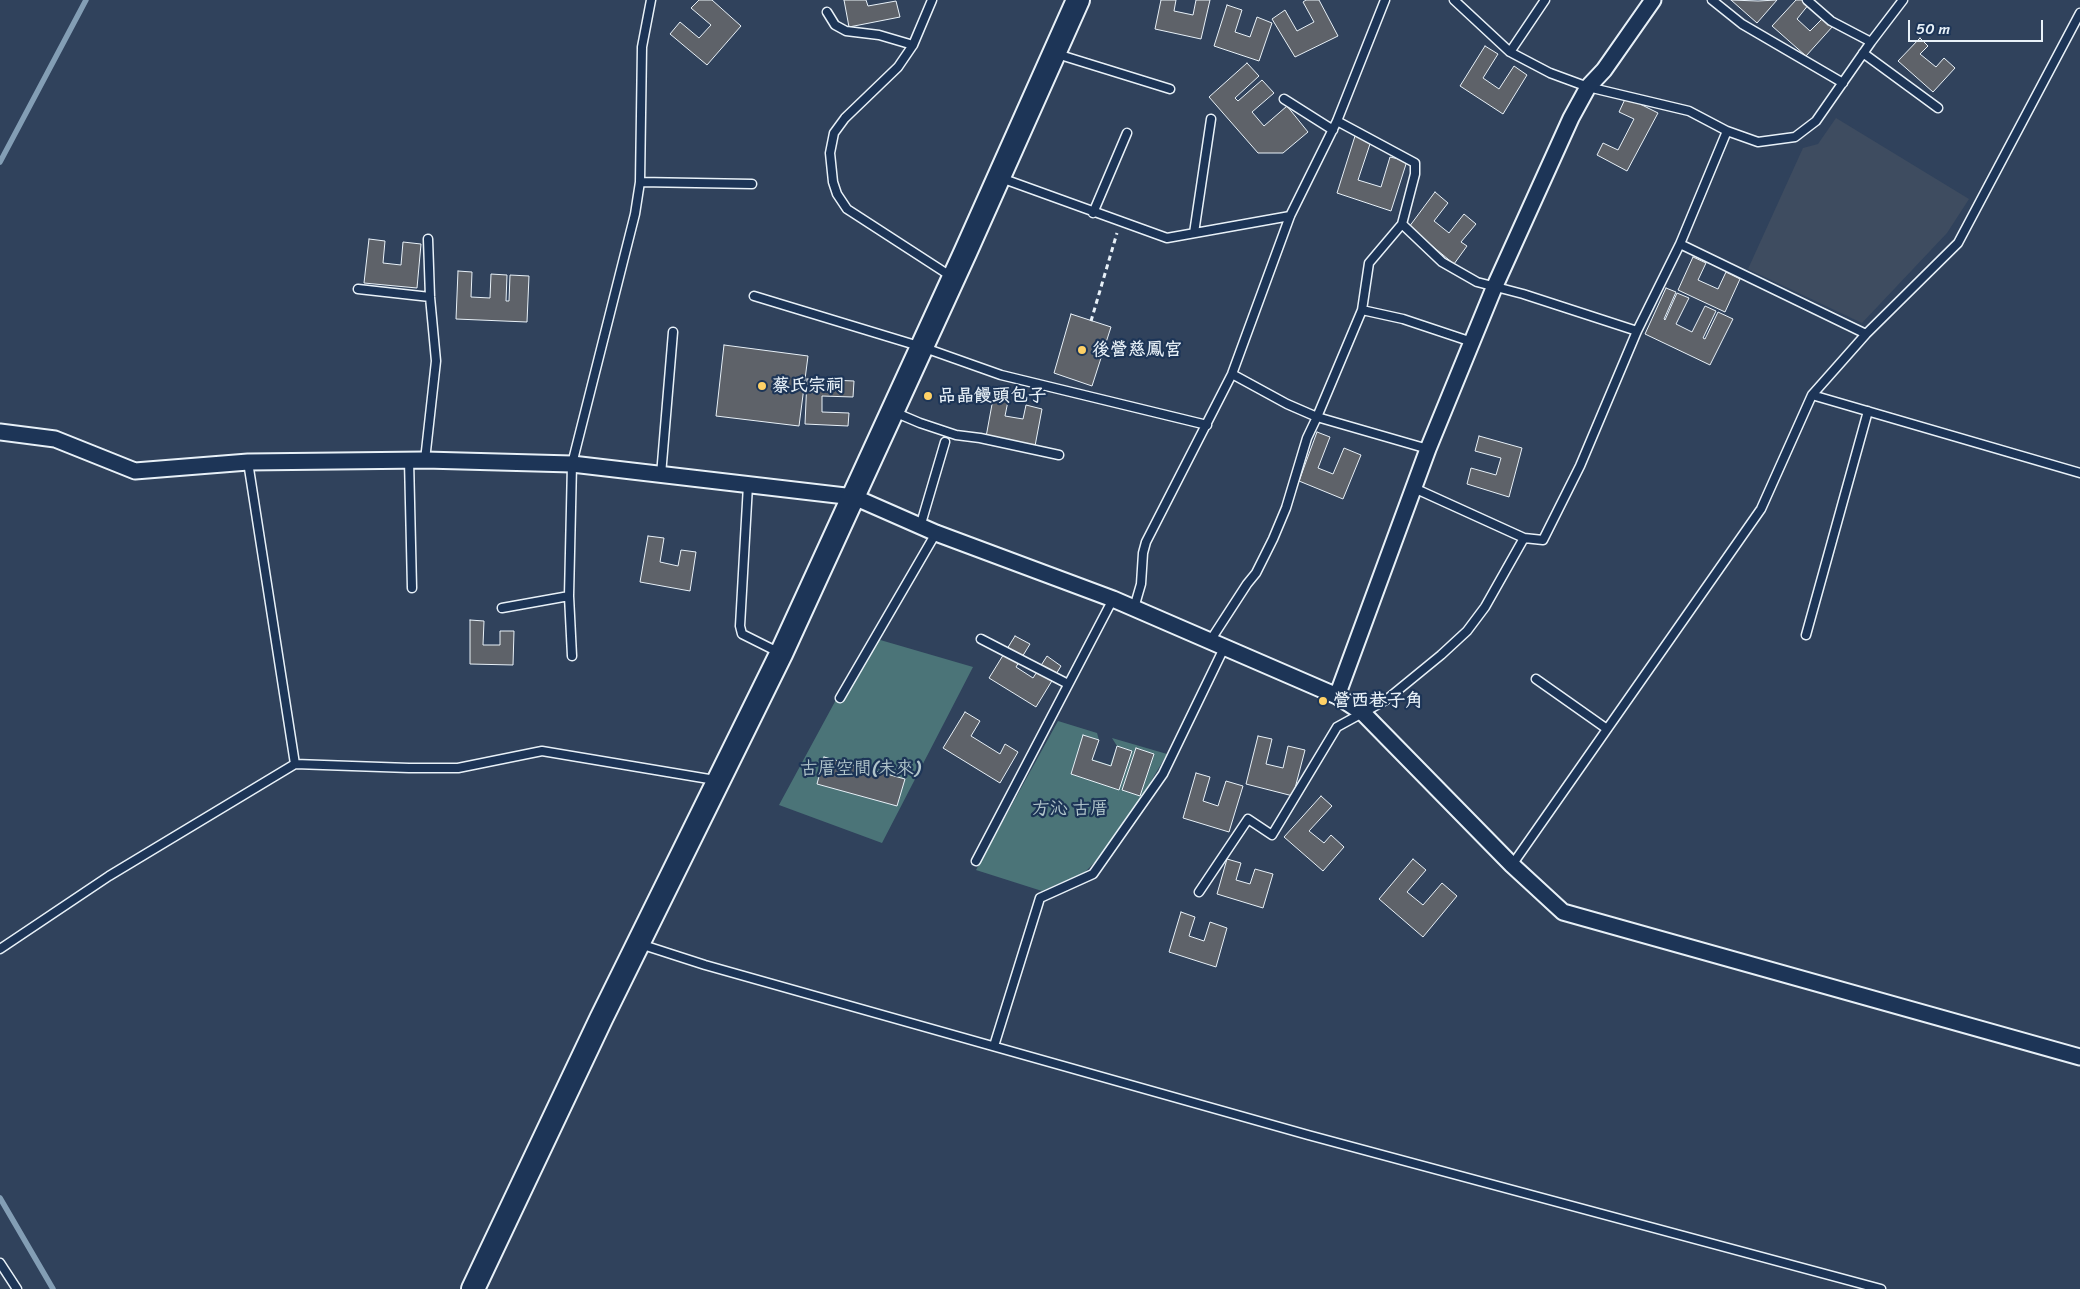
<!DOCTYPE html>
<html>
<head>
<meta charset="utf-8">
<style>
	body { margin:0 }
	#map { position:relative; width:2080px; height:1289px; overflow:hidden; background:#30425c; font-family:Sriracha,sans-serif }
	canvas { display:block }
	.scale { position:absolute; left:1908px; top:20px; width:135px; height:22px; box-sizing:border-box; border:2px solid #e8f1f8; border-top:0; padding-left:6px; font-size:15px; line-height:18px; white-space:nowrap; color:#e8f1f8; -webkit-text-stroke:4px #1d3557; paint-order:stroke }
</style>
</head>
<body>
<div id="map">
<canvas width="2080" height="1289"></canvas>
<div class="scale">50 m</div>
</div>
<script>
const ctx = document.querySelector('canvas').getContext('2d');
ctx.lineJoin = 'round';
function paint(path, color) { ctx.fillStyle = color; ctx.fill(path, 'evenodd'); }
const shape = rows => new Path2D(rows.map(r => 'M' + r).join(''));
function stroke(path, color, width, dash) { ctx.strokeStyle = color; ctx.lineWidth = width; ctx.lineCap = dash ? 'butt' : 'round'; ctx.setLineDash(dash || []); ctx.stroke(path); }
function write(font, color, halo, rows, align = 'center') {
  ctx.font = font + ' Sriracha,"LXGW WenKai TC",sans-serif'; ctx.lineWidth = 4.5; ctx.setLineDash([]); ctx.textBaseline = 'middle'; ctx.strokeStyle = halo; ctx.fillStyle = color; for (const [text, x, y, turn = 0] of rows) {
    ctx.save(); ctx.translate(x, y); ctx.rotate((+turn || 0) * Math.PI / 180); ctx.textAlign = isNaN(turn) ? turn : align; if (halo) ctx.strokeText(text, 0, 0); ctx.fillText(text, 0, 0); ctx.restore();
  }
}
paint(shape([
	[1836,118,1969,199,1947,233,1862,323,1748,269,1803,148,1818,144]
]), '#3e4c60');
paint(shape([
	[870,637,973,667,882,843,779,805],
	[1058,721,1097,733,1099,740,1092,759,1110,765,1117,746,1112,738,1167,754,1137,805,1106,851,1085,872,1042,891,976,870]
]), '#4b7478');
stroke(shape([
	[0,162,86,0],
	[0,1198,53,1289]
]), '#839eb5', 5.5);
const building = shape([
	[699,0,712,0,741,26,707,65,670,34,680,22,699,38,711,25,691,8,699,0],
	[844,0,866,0,868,6,896,1,900,17,849,27,844,0],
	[1161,0,1176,0,1174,11,1193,15,1196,0,1210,0,1201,39,1155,29,1161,0],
	[1306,0,1319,0,1338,36,1295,57,1272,19,1285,10,1297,31,1314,22,1303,2,1306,0],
	[1731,0,1758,1,1777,0,1757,23,1731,0],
	[1796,0,1805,0,1809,4,1797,19,1810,31,1823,18,1833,26,1806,56,1772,26,1796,0],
	[1227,5,1242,10,1235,32,1250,37,1257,17,1272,23,1259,61,1214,46,1227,5],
	[1920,38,1928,46,1920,54,1936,67,1944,58,1955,68,1933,92,1898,61,1920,38],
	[1485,46,1498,54,1483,78,1499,89,1514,66,1527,75,1503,114,1460,86,1485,46],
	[1247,63,1259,76,1235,98,1238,101,1262,80,1274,93,1252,112,1264,126,1287,106,1308,132,1283,153,1258,153,1209,97,1247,63],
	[1626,97,1658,113,1627,171,1597,155,1603,143,1618,150,1634,119,1619,112,1626,97],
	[1355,136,1371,141,1358,180,1381,187,1390,157,1407,161,1391,211,1337,193,1355,136],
	[1435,192,1448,203,1434,221,1449,233,1464,214,1476,224,1461,242,1467,246,1454,264,1409,227,1435,192],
	[369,239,385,241,383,263,401,265,403,242,421,244,417,288,364,283,369,239],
	[1693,257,1706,263,1698,280,1718,289,1726,272,1740,279,1725,312,1678,290,1693,257],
	[458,271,472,272,471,297,490,298,491,274,507,275,506,301,509,301,510,275,529,276,527,322,456,319,458,271],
	[1666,288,1676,292,1664,319,1665,320,1677,293,1689,298,1676,324,1692,332,1705,306,1716,311,1703,338,1705,339,1718,312,1733,319,1710,365,1645,334,1666,288],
	[1071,314,1111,327,1092,386,1054,373,1071,314],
	[724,345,808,356,799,426,716,416,724,345],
	[807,379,854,381,853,397,822,396,822,412,849,413,848,426,805,424,807,379],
	[995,388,1010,391,1005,416,1023,419,1026,405,1042,409,1035,446,986,437,995,388],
	[1317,432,1330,437,1318,468,1333,474,1344,448,1361,455,1343,499,1299,481,1317,432],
	[1479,436,1522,448,1509,497,1467,484,1471,468,1496,475,1501,458,1475,451,1479,436],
	[648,536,664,538,660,562,678,566,681,550,696,552,690,591,640,582,648,536],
	[470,620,484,621,483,645,500,645,500,631,514,631,513,665,470,664,470,620],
	[1015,636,1030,644,1016,667,1033,678,1047,656,1061,666,1036,707,989,678,1015,636],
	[965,712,980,721,971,736,1000,754,1005,744,1018,752,1000,783,943,748,965,712],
	[1083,735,1099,740,1092,760,1111,766,1117,746,1132,751,1119,790,1071,774,1083,735],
	[1258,736,1272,739,1266,764,1283,768,1288,746,1305,750,1293,796,1246,784,1258,736],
	[1136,748,1154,754,1140,796,1122,790,1136,748],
	[824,757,905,779,897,806,817,784,824,757],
	[1196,773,1210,777,1203,801,1218,806,1226,781,1243,786,1229,832,1183,818,1196,773],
	[1321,796,1332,806,1309,831,1324,843,1331,835,1344,847,1323,871,1284,837,1321,796],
	[1227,859,1241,863,1236,880,1250,884,1255,869,1273,874,1263,908,1217,894,1227,859],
	[1413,859,1426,870,1407,892,1423,905,1442,883,1457,896,1423,937,1379,899,1413,859],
	[1181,912,1195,917,1189,936,1204,941,1210,922,1227,928,1216,967,1169,952,1181,912]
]);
paint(building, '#5e6269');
stroke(building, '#e8f1f8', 1);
const lane = shape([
	[932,0,913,45,898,67,845,118,834,133,830,153,833,182,837,194,847,209,952,277],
	[1454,0,1510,52,1550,73,1588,87,1689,111,1727,131,1758,142,1795,137,1816,121,1871,42,1903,0],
	[1712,0,1742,24,1843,83],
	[1807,0,1831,21,1871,42],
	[827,12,835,25,846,31,879,35,913,45],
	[1510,52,1545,0],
	[1863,53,1938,108],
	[1057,54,1170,89],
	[1284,99,1333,130],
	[1001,178,1167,238,1290,216],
	[640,182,752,184],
	[1093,213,1127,133],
	[1402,224,1442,262,1477,282,1523,294,1637,331],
	[1194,233,1211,119],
	[1680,244,1866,334],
	[358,289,430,297],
	[754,296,922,347,1001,375,1207,425],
	[1362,310,1403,319,1472,342],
	[1232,374,1287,404,1317,417,1428,449],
	[1812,395,2080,473],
	[894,412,920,423,956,435,980,438,1059,455],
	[409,460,412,588],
	[425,460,436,361,430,297,428,239],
	[248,462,295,764,409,768,458,768,542,751,715,780],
	[661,475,673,332],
	[748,485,740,626,742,634,778,652],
	[1414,488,1524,538],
	[920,527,945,442],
	[502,608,569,596],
	[1134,608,1141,584,1143,553,1146,542,1232,374,1290,216,1337,121,1385,0],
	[1806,635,1868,411],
	[981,639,1068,684],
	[1210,641,1247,584,1256,573,1273,539,1286,508,1307,438,1317,417,1362,310,1369,263,1402,224,1415,174,1415,163,1337,121],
	[572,656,569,596,572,464,635,214,640,182,642,47,651,0],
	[1536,679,1607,729],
	[840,698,936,533],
	[976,861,1113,599],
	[1512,865,1761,509,1812,395,1866,334,1958,243,2080,13],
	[1199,892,1248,819,1272,835,1337,727,1386,700,1441,655,1467,631,1485,607,1524,538,1543,540,1580,466,1637,331,1680,244,1727,131],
	[640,944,705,965,1308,1135,1881,1289],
	[0,949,109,876,295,764],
	[994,1046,1040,898,1093,874,1163,774,1224,648],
	[0,1263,17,1289]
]);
const street = shape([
	[0,432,55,439,135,471,248,462,425,460,572,464,854,497,936,533,1113,599,1337,696,1363,713,1512,865,1563,912,2080,1057],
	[1337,696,1428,449,1494,288,1571,118,1588,87,1604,70,1653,0]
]);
const secondary = shape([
	[473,1289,601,1019,781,654,965,253,1078,0]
]);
stroke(lane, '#e8f1f8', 11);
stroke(street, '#e8f1f8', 19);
stroke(secondary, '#e8f1f8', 26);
stroke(shape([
	[1091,321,1117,233]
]), '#e8f1f8', 3, [5, 4]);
stroke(lane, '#1d3557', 8);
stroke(street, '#1d3557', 15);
stroke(secondary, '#1d3557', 22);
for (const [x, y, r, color] of [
	[1082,350,5,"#ffd166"],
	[762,386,5,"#ffd166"],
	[928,396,5,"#ffd166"],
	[1323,701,5,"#ffd166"]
]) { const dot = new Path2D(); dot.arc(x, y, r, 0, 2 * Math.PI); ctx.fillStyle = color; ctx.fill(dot); stroke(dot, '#1d3557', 2); }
write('bold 18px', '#e8f1f8', '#1d3557', [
	["後營慈鳳宮",1092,350],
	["蔡氏宗祠",772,386],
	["品晶饅頭包子",938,396],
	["營西巷子角",1333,701]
], 'left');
write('18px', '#b1c5cb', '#1d3557', [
	["古厝空間(未來)",860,769],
	["方沁 古厝",1070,809]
]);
</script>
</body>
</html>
